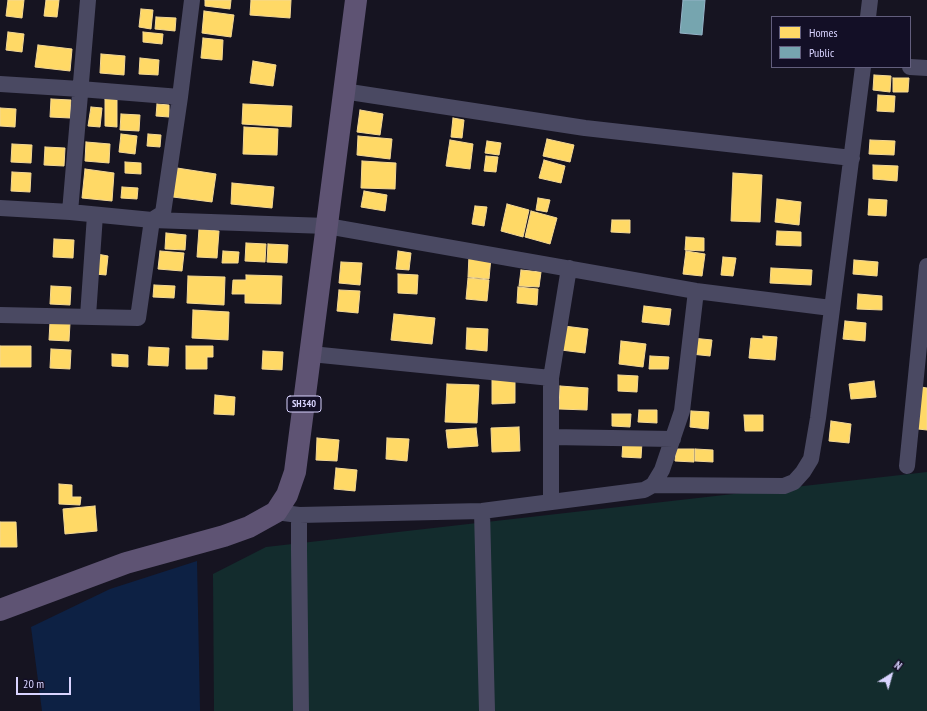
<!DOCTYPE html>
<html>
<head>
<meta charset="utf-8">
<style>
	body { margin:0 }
	#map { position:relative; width:927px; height:711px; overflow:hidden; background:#161421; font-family:"PT Sans Narrow",sans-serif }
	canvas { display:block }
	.legend { position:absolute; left:771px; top:16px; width:140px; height:52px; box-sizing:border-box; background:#130f26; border:1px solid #625e7d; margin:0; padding:5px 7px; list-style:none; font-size:12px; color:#d9d4ff }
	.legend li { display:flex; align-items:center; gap:8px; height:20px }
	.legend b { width:20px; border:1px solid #625e7d }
	.north { position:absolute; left:871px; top:655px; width:40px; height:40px; -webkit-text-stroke:3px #130f26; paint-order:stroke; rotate:37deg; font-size:11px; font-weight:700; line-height:16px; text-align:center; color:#d9d4ff }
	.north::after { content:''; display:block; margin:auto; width:14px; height:18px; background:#d9d4ff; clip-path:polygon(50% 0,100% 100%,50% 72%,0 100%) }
	.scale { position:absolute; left:16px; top:677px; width:55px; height:18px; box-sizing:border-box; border:2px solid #d9d4ff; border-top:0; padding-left:5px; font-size:12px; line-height:14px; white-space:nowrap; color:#d9d4ff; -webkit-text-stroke:3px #130f26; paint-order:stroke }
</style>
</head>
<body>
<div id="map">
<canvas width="927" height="711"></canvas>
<ul class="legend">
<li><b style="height:11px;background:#ffd966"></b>Homes</li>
<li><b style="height:11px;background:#76a5af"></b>Public</li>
</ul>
<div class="north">N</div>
<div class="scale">20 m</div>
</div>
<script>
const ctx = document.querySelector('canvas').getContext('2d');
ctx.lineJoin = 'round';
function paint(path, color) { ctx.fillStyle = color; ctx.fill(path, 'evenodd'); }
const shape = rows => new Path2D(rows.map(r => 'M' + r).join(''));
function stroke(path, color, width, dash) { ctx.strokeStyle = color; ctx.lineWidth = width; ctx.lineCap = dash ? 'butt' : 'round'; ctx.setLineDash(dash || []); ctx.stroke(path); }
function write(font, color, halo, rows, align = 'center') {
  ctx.font = font + ' "PT Sans Narrow",sans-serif'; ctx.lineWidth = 4; ctx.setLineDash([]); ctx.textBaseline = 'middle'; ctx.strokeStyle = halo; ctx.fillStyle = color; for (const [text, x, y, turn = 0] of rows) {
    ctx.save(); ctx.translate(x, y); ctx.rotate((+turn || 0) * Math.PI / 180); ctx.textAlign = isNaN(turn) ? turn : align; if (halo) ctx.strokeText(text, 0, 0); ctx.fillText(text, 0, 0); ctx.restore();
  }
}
paint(shape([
	[927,472,927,711,214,711,213,574,266,547]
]), '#132c2d');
paint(shape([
	[197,561,200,711,42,711,31,627,110,589]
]), '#0d2144');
const homes = shape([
	[8,0,24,0,22,18,6,16,8,0],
	[46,0,59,0,57,17,44,16,46,0],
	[205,0,231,0,230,9,205,6,205,0],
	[251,0,291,0,290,18,250,15,251,0],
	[141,9,153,10,151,29,139,27,141,9],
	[204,11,234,15,231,37,202,33,204,11],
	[156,17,176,18,175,31,155,29,156,17],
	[8,32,24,34,22,52,6,50,8,32],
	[143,32,163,34,162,44,143,42,143,32],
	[203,38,223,40,222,60,201,58,203,38],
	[38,45,72,49,70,71,35,67,38,45],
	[101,54,125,56,124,75,100,73,101,54],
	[140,58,159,60,158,75,139,74,140,58],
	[253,61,276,65,273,86,250,83,253,61],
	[874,75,891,76,890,92,873,90,874,75],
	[893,78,909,78,908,92,893,92,893,78],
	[878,95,895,96,894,112,877,111,878,95],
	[51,99,71,100,70,118,50,117,51,99],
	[105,99,117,99,117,127,105,126,105,99],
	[157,104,169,105,169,117,156,116,157,104],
	[243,104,292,106,291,127,242,124,243,104],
	[91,107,102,108,100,127,88,126,91,107],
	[0,108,16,109,15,127,0,126,0,108],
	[360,110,383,114,380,135,357,132,360,110],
	[121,114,140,115,139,131,120,130,121,114],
	[453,118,464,120,462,138,451,137,453,118],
	[244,127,278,129,277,155,243,154,244,127],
	[121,134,137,136,135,154,119,152,121,134],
	[148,134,161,135,160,147,147,146,148,134],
	[358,136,392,139,390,159,357,155,358,136],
	[547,139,574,145,570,162,543,156,547,139],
	[450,140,473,144,470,169,446,166,450,140],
	[870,140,895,141,894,155,869,154,870,140],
	[487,141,501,143,499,155,485,153,487,141],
	[86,142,110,144,109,163,85,161,86,142],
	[12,144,32,145,31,163,11,162,12,144],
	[45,147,65,148,64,166,44,165,45,147],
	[486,156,498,157,496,172,484,171,486,156],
	[544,160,565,166,561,183,539,178,544,160],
	[362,161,396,163,395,189,361,188,362,161],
	[125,162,141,163,141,174,125,173,125,162],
	[873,165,898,166,897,181,873,179,873,165],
	[177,168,216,174,212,202,173,197,177,168],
	[85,169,114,173,112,201,82,198,85,169],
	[12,172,31,173,30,192,11,191,12,172],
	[733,173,762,175,760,222,731,221,733,173],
	[232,183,274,187,272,208,231,204,232,183],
	[122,187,138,188,137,199,121,198,122,187],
	[364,191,387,195,385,211,361,207,364,191],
	[538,198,550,200,547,212,536,210,538,198],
	[777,199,801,202,799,225,775,222,777,199],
	[869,199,887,200,886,216,868,215,869,199],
	[507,204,529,210,523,237,501,231,507,204],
	[475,206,487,207,484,226,472,224,475,206],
	[531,211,557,218,550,244,525,237,531,211],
	[612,220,630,220,630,233,611,232,612,220],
	[199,229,219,231,217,258,197,257,199,229],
	[777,231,801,232,801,246,776,245,777,231],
	[166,233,186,235,185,250,165,249,166,233],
	[686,237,704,238,704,251,685,250,686,237],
	[54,239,74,240,73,258,53,257,54,239],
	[246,243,266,244,265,262,245,261,246,243],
	[268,244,288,245,287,263,267,262,268,244],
	[160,251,184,253,182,271,158,269,160,251],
	[223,251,239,252,238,263,222,263,223,251],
	[398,251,411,253,409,270,396,269,398,251],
	[686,251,705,254,702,276,683,274,686,251],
	[97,254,108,256,106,275,95,274,97,254],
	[469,255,491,257,489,279,468,277,469,255],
	[723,257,736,258,733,276,721,275,723,257],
	[854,260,878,262,877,276,853,274,854,260],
	[341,262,362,263,360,285,339,283,341,262],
	[771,268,812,270,811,285,770,283,771,268],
	[521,270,541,272,539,287,519,286,521,270],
	[398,274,418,275,417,294,398,293,398,274],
	[246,275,282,276,281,304,245,303,245,294,232,294,233,280,246,280,246,275],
	[188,276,225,277,224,305,187,303,188,276],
	[468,278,489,280,487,301,466,299,468,278],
	[154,285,175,286,174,298,153,297,154,285],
	[51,286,71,287,70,305,50,304,51,286],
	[518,287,538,289,537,305,517,303,518,287],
	[339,290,360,291,358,313,337,311,339,290],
	[858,294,882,296,882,310,857,309,858,294],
	[644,306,671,309,669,325,642,322,644,306],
	[193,310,229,312,228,340,192,338,193,310],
	[394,314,435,318,432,344,391,340,394,314],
	[845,321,866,323,865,341,843,339,845,321],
	[50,322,70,323,69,341,49,340,50,322],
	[564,326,588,329,585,353,561,350,564,326],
	[467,328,488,329,487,351,466,349,467,328],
	[763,336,777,337,775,360,749,358,751,338,763,339,763,336],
	[692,338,712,340,710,356,691,354,692,338],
	[621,341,646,344,643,367,619,364,621,341],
	[0,346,31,346,31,367,0,367,0,346],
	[186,346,213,346,213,357,207,357,207,369,186,369,186,346],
	[149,347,169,348,168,366,148,365,149,347],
	[51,349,71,350,70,369,50,368,51,349],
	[263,351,283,352,282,370,262,369,263,351],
	[112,354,128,355,128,367,112,366,112,354],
	[650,356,669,357,668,369,649,369,650,356],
	[618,375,638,376,637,392,618,391,618,375],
	[515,376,515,403,492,404,492,377,515,376],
	[874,381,876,397,851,399,849,384,874,381],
	[447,384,479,385,477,423,445,422,447,384],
	[560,386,588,388,587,410,559,409,560,386],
	[921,387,927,388,927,430,918,429,921,387],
	[215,395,235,397,234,415,214,414,215,395],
	[639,410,657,410,657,423,638,422,639,410],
	[691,411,709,412,708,429,690,427,691,411],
	[612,414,631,414,630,427,612,426,612,414],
	[744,415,763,415,763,431,745,431,744,415],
	[831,421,851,424,849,443,829,441,831,421],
	[519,427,520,451,492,452,491,428,519,427],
	[476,428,478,446,448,448,446,430,476,428],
	[317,438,339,440,337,461,316,460,317,438],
	[387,438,409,439,407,461,386,459,387,438],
	[623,441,642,442,641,458,622,457,623,441],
	[676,449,694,449,694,462,675,461,676,449],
	[695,449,713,450,713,462,695,461,695,449],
	[336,468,357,470,355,491,334,489,336,468],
	[59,484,72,485,72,497,81,497,80,505,59,504,59,484],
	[95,506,97,531,65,534,63,509,95,506],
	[0,522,16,522,17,547,0,547,0,522]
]);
paint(homes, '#ffd966');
stroke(homes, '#f4d894', 1);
const public = shape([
	[683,0,705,0,702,35,680,33,683,0]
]);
paint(public, '#76a5af');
stroke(public, '#94b3c7', 1);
stroke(shape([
	[192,0,180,97,163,213,152,220,327,226,696,291,831,308],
	[868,17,870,0],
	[910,67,927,68],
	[0,84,80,89,180,97],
	[343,91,585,128,852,158],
	[0,208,70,212,152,220,138,318,0,315],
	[70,212,88,0],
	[88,316,95,215],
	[311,354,551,378,569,268],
	[551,437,673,439],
	[907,466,927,266],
	[653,485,784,486,794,482,803,472,811,459,818,418,863,67],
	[551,502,551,378],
	[482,511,487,711],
	[276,512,299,515,482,511,644,490,653,485,662,470,682,411,696,291],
	[299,515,299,550,301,711]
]), '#4a4962', 16);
stroke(shape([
	[0,610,126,563,224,536,249,527,276,512,287,495,295,472,356,0]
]), '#5e5373', 22);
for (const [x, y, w] of [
	[304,404,34]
]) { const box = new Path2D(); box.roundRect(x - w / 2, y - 8, w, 16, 3); ctx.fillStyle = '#130f26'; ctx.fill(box); stroke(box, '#d9d4ff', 1); }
write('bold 10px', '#d9d4ff', null, [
	["SH340",304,404]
]);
</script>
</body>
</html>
